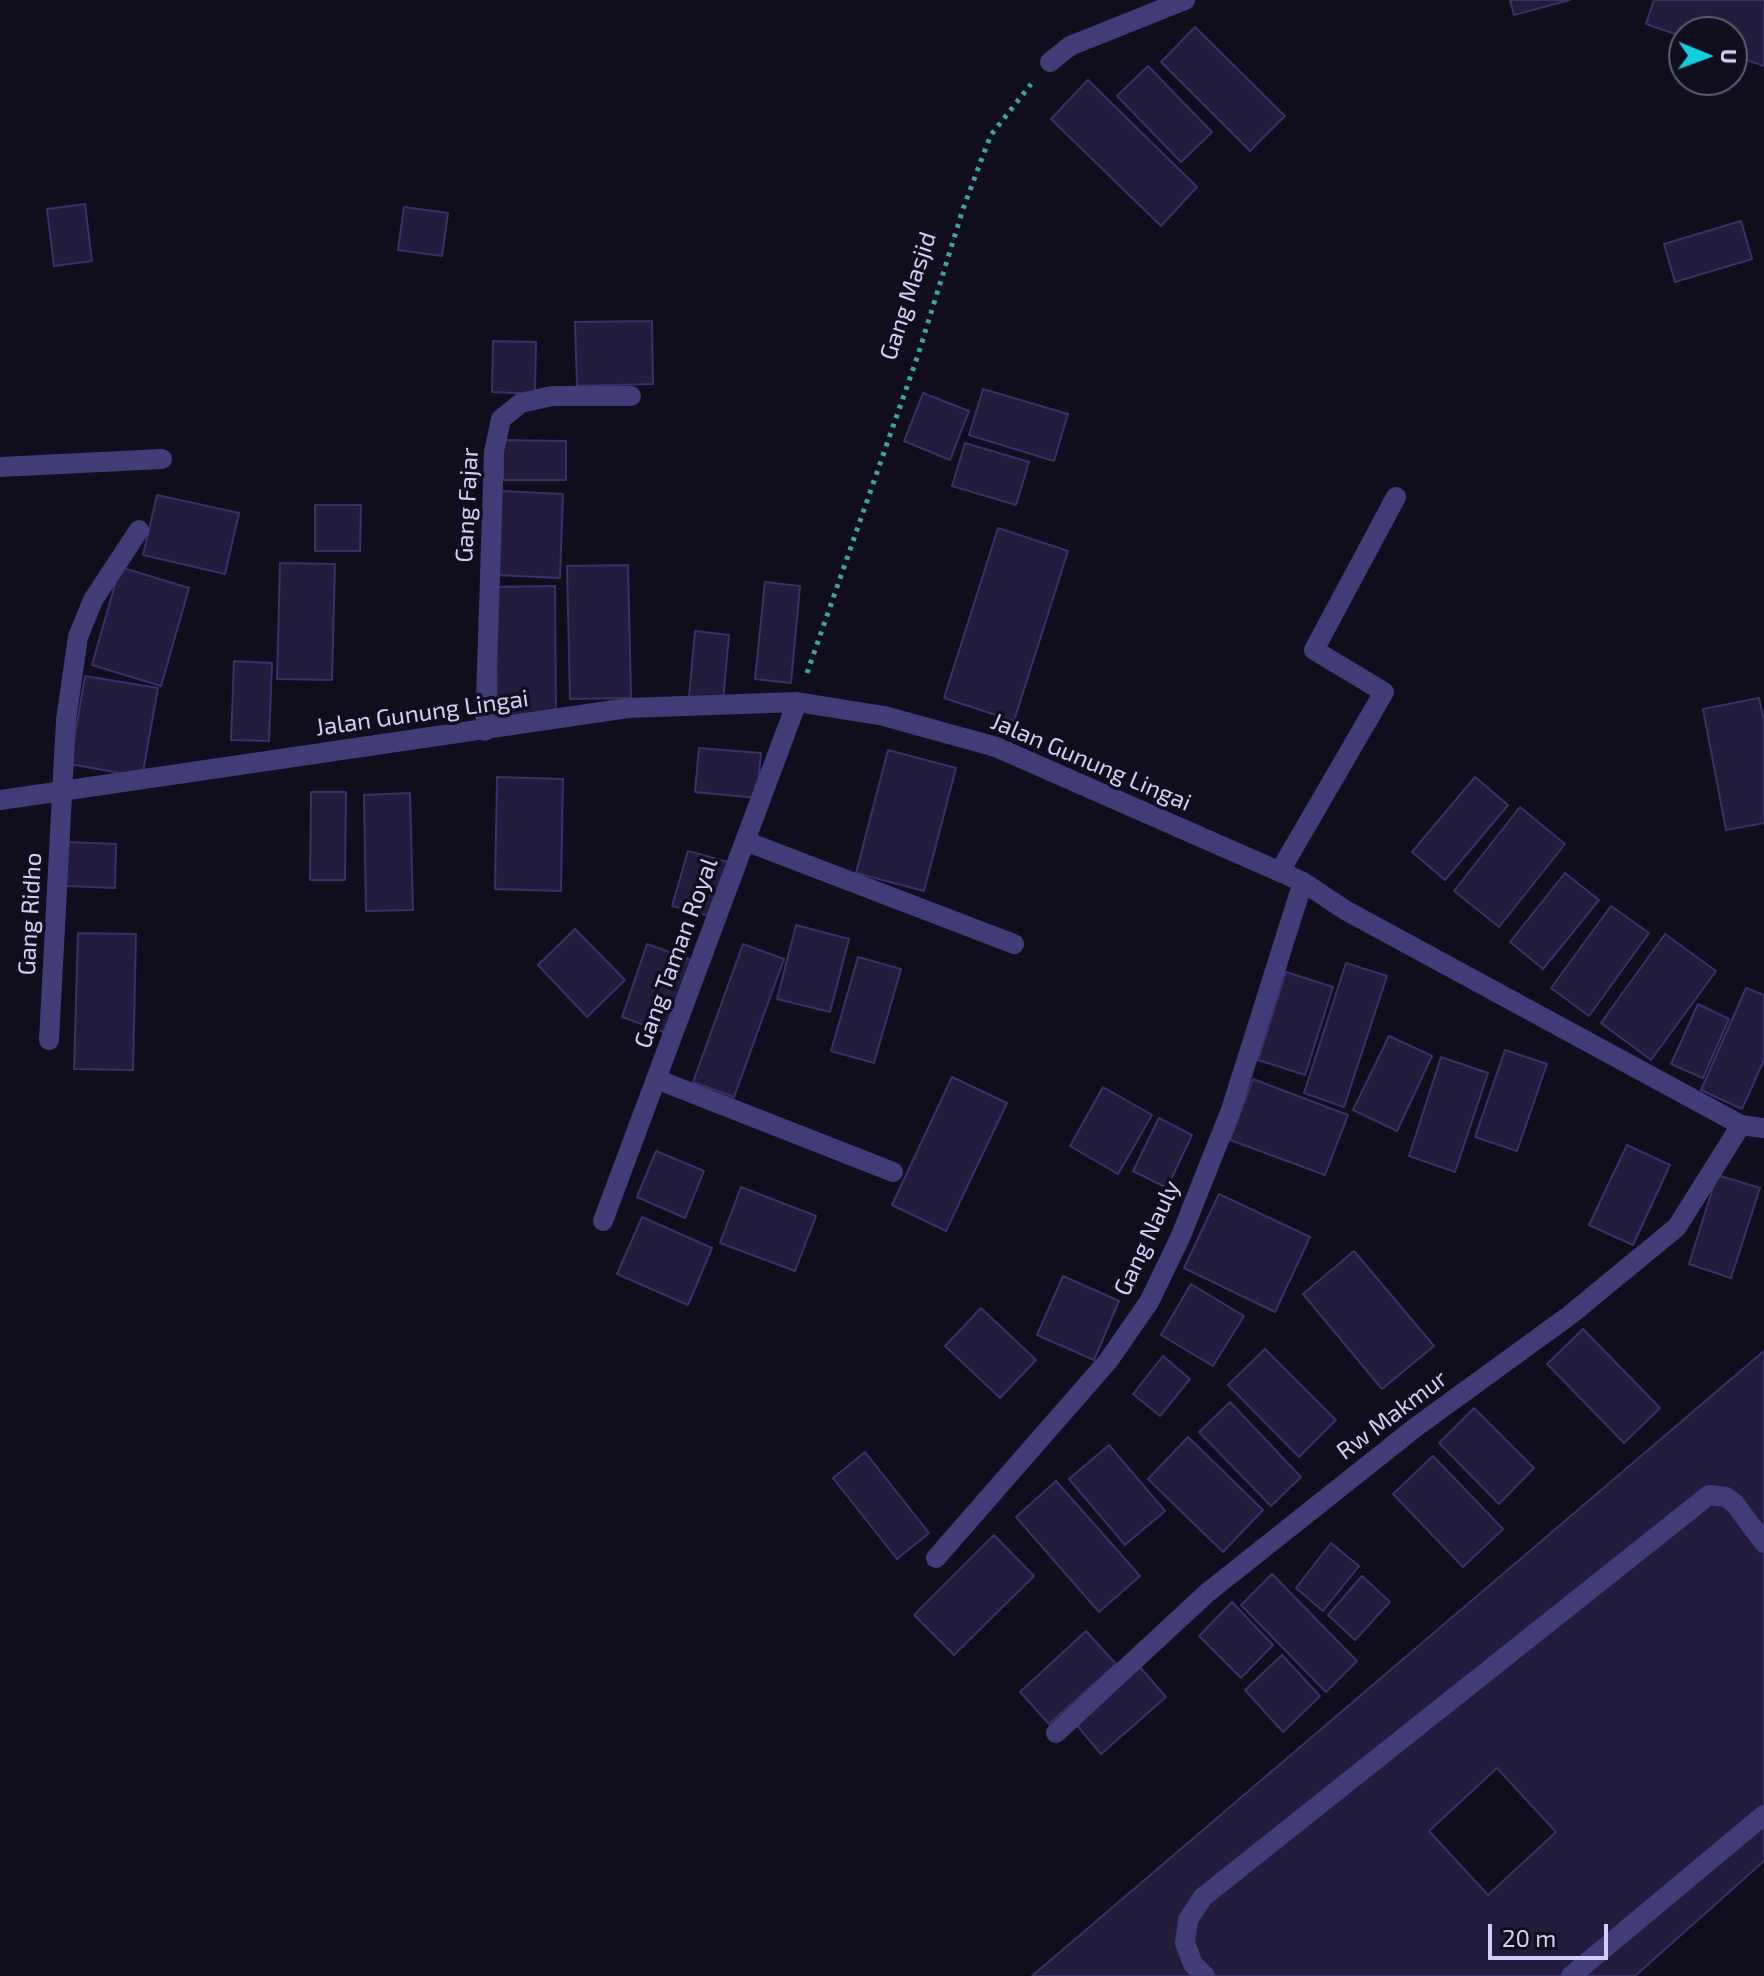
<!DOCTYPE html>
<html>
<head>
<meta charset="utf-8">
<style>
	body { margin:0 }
	#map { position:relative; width:1764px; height:1976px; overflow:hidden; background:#100e1d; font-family:"Exo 2",sans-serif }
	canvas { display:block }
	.north { position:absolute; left:1668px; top:16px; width:80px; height:80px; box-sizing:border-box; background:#100e1d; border:2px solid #5e5b76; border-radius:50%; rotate:91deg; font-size:22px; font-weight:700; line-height:32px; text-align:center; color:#d3cefb }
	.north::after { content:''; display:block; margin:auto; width:28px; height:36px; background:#13cde2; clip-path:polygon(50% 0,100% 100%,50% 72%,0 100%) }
	.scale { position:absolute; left:1488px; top:1924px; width:120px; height:36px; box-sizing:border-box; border:4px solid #d3cefb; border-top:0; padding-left:10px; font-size:24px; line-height:28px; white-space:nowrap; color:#d3cefb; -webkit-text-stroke:6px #100e1d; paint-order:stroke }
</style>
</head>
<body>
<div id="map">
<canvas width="1764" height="1976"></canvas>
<div class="north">U</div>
<div class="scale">20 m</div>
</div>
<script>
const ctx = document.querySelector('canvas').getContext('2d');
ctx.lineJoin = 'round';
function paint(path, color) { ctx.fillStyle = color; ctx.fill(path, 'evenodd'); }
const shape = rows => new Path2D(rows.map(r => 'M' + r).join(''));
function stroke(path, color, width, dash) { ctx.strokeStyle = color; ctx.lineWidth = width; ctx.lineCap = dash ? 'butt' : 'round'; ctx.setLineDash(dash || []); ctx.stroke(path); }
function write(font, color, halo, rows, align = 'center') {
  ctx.font = font + ' "Exo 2",sans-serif'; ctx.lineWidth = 7; ctx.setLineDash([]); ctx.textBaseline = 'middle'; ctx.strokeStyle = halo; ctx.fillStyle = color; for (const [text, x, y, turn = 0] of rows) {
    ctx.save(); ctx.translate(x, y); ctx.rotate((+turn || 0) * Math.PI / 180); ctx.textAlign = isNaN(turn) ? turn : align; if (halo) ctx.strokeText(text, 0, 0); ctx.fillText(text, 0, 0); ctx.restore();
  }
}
const building = shape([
	[1510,0,1570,0,1514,15,1510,0],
	[1654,0,1764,0,1764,66,1732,55,1732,32,1684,32,1684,37,1646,24,1654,0],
	[1195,27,1285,116,1250,151,1161,62,1195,27],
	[1148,66,1212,132,1181,162,1117,96,1148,66],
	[1088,80,1197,187,1161,226,1051,119,1088,80],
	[85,204,92,261,54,266,47,209,85,204],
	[404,207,448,213,442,256,398,250,404,207],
	[1741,221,1752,259,1675,282,1664,244,1741,221],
	[652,321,653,384,577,386,575,322,652,321],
	[493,341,536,342,535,394,492,392,493,341],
	[983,389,1068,414,1054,461,969,435,983,389],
	[923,393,969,411,950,460,904,441,923,393],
	[503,440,566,441,566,480,503,480,503,440],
	[965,443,1029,462,1016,505,952,486,965,443],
	[500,491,563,494,560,578,495,575,500,491],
	[157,495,239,513,225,574,143,555,157,495],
	[315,505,361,505,360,551,315,551,315,505],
	[998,528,1068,551,1014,721,944,698,998,528],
	[280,563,335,564,332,680,277,679,280,563],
	[628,565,631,698,570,699,567,566,628,565],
	[120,567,189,588,161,686,92,665,120,567],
	[765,582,800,586,791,683,755,679,765,582],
	[555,586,556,719,497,719,495,587,555,586],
	[695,631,729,635,723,700,689,697,695,631],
	[234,661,272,663,269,741,231,740,234,661],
	[85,676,158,688,142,777,70,764,85,676],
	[1759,698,1764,721,1764,823,1726,830,1703,709,1759,698],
	[699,748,761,753,757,798,695,792,699,748],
	[888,750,956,768,924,891,856,873,888,750],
	[497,777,563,779,561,891,495,889,497,777],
	[1475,777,1508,805,1445,880,1412,852,1475,777],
	[311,792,346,792,345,880,310,880,311,792],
	[410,793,413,910,366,911,364,795,410,793],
	[1520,807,1565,844,1499,927,1454,891,1520,807],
	[67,842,116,844,115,888,65,886,67,842],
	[688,851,728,862,714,917,672,906,688,851],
	[1565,873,1599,900,1543,969,1510,942,1565,873],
	[1611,906,1649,933,1589,1016,1551,988,1611,906],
	[796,925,849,939,830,1012,777,999,796,925],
	[575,929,625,980,587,1017,538,965,575,929],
	[78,933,136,934,133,1070,74,1069,78,933],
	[1665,934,1716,971,1651,1060,1601,1023,1665,934],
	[647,944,692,960,666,1033,622,1017,647,944],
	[743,944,784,959,734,1097,693,1082,743,944],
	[858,957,901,969,874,1063,831,1051,858,957],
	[1346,963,1387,976,1344,1107,1304,1093,1346,963],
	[1286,972,1333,987,1305,1075,1258,1060,1286,972],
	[1746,988,1764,995,1764,1060,1742,1109,1701,1090,1746,988],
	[1698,1004,1729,1019,1703,1078,1671,1064,1698,1004],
	[1389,1036,1432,1056,1397,1131,1353,1110,1389,1036],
	[1505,1050,1547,1064,1517,1151,1475,1137,1505,1050],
	[1441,1057,1488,1073,1455,1172,1409,1156,1441,1057],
	[952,1077,1007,1103,946,1231,892,1205,952,1077],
	[1253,1079,1348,1115,1325,1175,1230,1140,1253,1079],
	[1103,1087,1152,1115,1118,1174,1070,1146,1103,1087],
	[1159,1118,1192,1135,1167,1188,1133,1171,1159,1118],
	[1627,1145,1670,1165,1633,1245,1589,1225,1627,1145],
	[656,1151,704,1171,685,1218,637,1197,656,1151],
	[1717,1175,1760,1188,1731,1278,1689,1264,1717,1175],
	[741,1187,816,1216,795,1271,720,1243,741,1187],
	[1219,1194,1310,1237,1275,1312,1184,1268,1219,1194],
	[642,1217,712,1248,688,1305,617,1274,642,1217],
	[1354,1251,1434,1346,1382,1389,1303,1294,1354,1251],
	[1063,1276,1119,1301,1094,1360,1037,1335,1063,1276],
	[1191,1284,1244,1316,1213,1366,1161,1335,1191,1284],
	[981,1308,1036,1360,1000,1398,945,1346,981,1308],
	[1583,1329,1660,1408,1624,1443,1547,1364,1583,1329],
	[1265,1349,1336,1420,1299,1457,1228,1385,1265,1349],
	[1764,1351,1764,1861,1635,1976,1032,1976,1764,1351],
	[1163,1356,1190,1379,1160,1416,1133,1394,1163,1356],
	[1230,1402,1301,1477,1271,1506,1199,1432,1230,1402],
	[1474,1408,1534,1468,1499,1504,1439,1443,1474,1408],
	[1188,1437,1263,1510,1223,1552,1148,1479,1188,1437],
	[1109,1445,1165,1511,1125,1545,1069,1479,1109,1445],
	[865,1452,929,1533,897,1559,833,1478,865,1452],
	[1433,1456,1503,1529,1463,1567,1393,1494,1433,1456],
	[1056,1481,1140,1576,1099,1612,1016,1517,1056,1481],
	[994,1535,1034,1576,954,1655,914,1615,994,1535],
	[1331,1543,1359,1566,1323,1611,1296,1588,1331,1543],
	[1272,1574,1357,1661,1326,1692,1241,1605,1272,1574],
	[1362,1576,1390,1602,1355,1640,1328,1615,1362,1576],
	[1232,1602,1273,1645,1241,1678,1199,1636,1232,1602],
	[1086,1631,1116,1664,1049,1724,1020,1692,1086,1631],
	[1282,1655,1320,1696,1283,1732,1245,1690,1282,1655],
	[1139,1666,1166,1697,1101,1754,1074,1722,1139,1666],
	[1497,1768,1556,1832,1488,1895,1429,1831,1497,1768]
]);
paint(building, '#221b3c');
stroke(building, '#3a2f67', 2);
stroke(shape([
	[807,673,918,355,963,209,985,150,991,135,1031,84]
]), '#37a69f', 5, [4, 6]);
stroke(shape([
	[1050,62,1070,46,1185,0],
	[0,467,162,459],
	[485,731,494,452,501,419,521,403,552,396,631,396],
	[0,800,628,708,797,702,884,716,996,747,1303,882,1345,910,1741,1125,1764,1128],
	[745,841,1014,944],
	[1280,871,1384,692,1314,650,1396,497],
	[49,1040,66,720,78,637,93,600,139,530],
	[656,1079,893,1172],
	[603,1221,797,702],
	[936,1558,1108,1361,1149,1302,1180,1238,1231,1110,1303,882],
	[1056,1733,1207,1593,1416,1427,1570,1315,1677,1227,1741,1125],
	[1205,1976,1193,1964,1185,1943,1188,1920,1203,1897,1709,1495,1726,1497,1735,1504,1764,1543],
	[1571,1976,1764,1815]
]), '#3f3c78', 20);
write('24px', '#d3cefb', '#100e1d', [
	["Gang Masjid",908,296,-72],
	["Gang Fajar",467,505,-87],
	["Jalan Gunung Lingai",422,713,-8],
	["Jalan Gunung Lingai",1091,762,23],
	["Gang Ridho",30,914,-87],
	["Gang Taman Royal",676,953,-70],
	["Gang Nauly",1147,1238,-65],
	["Rw Makmur",1392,1415,-37]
]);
</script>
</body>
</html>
